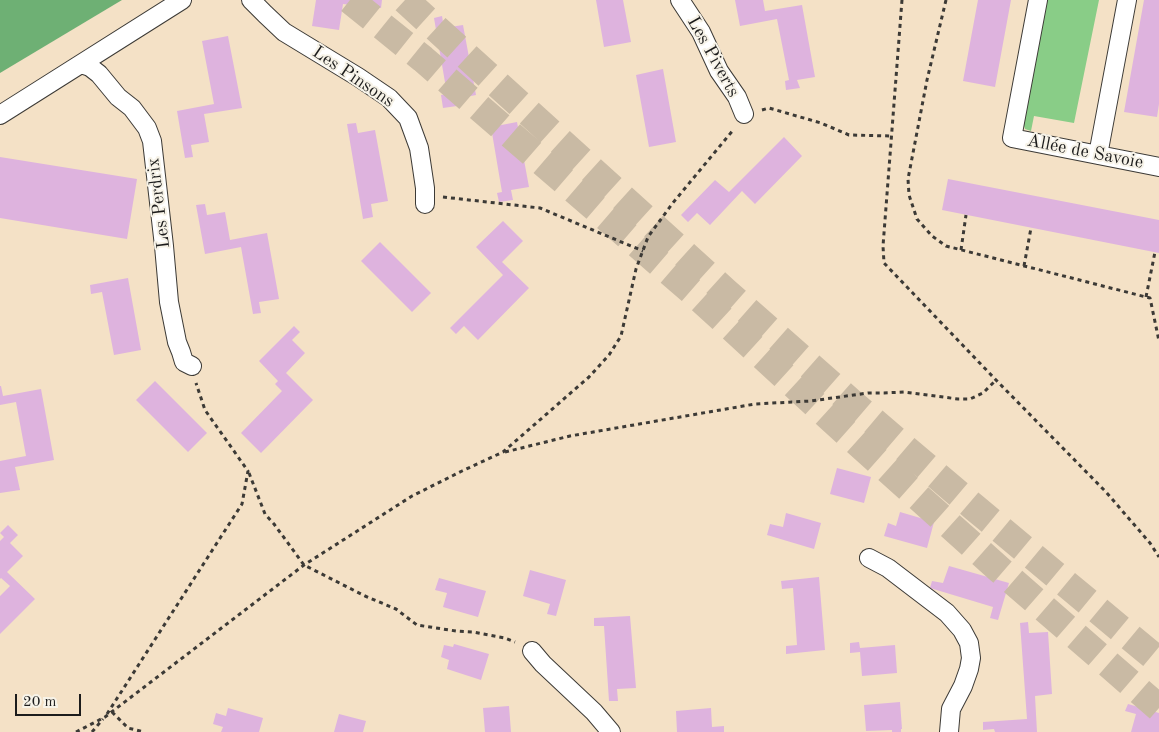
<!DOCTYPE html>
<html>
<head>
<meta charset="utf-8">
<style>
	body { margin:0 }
	#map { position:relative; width:1159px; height:732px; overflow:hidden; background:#f4e1c6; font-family:"Old Standard TT",serif }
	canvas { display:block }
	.scale { position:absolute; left:15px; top:694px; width:66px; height:22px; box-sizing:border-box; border:2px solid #1c1c1c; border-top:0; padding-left:6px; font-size:15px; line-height:18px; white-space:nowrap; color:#1c1c1c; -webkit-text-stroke:4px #f7f3e8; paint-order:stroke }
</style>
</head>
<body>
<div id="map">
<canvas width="1159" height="732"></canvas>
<div class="scale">20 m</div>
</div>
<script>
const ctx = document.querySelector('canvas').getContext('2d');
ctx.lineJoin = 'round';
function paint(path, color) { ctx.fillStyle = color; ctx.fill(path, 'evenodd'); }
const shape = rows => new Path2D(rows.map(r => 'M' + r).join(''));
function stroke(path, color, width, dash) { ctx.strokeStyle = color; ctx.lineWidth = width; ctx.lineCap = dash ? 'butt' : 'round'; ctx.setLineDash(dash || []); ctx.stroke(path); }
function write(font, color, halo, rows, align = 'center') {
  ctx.font = font + ' "Old Standard TT",serif'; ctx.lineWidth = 4; ctx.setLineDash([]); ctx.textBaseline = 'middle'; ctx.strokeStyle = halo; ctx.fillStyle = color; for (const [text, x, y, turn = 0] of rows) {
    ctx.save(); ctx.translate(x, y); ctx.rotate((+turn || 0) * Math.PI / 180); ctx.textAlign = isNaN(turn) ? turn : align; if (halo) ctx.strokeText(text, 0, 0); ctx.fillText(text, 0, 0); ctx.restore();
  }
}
paint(shape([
	[1044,0,1099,0,1074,123,1034,116,1031,131,1025,129,1023,123]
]), '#89cd87');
paint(shape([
	[0,0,122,0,0,73]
]), '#6eb074');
paint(shape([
	[316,0,382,0,381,8,343,4,339,30,312,26],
	[596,0,623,0,631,42,604,47],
	[735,0,763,0,765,11,802,5,815,77,797,80,800,88,786,90,785,81,789,80,777,19,740,26],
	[978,0,1011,0,995,87,963,81],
	[1144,0,1159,0,1159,104,1157,117,1124,112],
	[442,16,444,28,463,25,476,95,456,99,457,106,443,108,441,95,447,94,434,18],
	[228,36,242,108,204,114,209,142,191,145,193,157,185,158,177,111,214,104,202,41],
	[663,69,676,142,649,147,636,75],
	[517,122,529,187,511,190,513,200,499,202,497,193,502,192,491,127],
	[356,123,358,133,375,130,388,201,371,204,373,217,363,219,347,124],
	[784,137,802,156,755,204,742,191,710,225,697,213,688,222,681,215,715,180,729,192],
	[0,157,137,179,127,239,0,218],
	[948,179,1159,220,1159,253,942,210],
	[205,204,207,215,225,212,230,240,267,233,279,299,259,302,261,313,253,314,241,247,205,254,196,205],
	[503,221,523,241,502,262,529,288,478,340,464,326,456,334,450,328,503,275,476,247],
	[380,242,431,293,412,312,361,261],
	[128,278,141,350,114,355,102,292,91,294,90,285],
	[294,326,300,332,292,340,305,353,286,373,313,400,261,453,241,433,282,391,275,384,278,381,259,361],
	[155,381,207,433,188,452,136,400],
	[0,386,1,386,3,396,41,389,54,460,15,467,20,490,0,493,0,461,26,456,16,402,0,405],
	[837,468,871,477,864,503,830,494],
	[900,512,934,522,927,548,884,536,888,523,896,526],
	[786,513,821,523,814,549,767,535,770,524,783,527],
	[8,525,18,535,10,543,23,556,7,572,35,599,0,634,0,596,10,586,1,578,0,579,0,541,4,537,0,533],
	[949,566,1009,583,998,620,990,618,993,607,930,588,932,581,943,583],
	[530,570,566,580,556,616,547,614,550,604,523,596],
	[819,577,825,650,786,654,786,646,797,645,795,615,793,588,782,589,781,581],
	[439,578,486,591,478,617,443,607,447,593,435,590],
	[630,616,636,688,617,689,618,701,609,701,604,626,594,626,594,618],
	[1028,622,1029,633,1048,632,1052,694,1035,696,1037,732,995,732,994,729,983,730,983,722,1027,719,1020,623],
	[859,642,860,648,895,645,897,673,862,676,860,652,850,653,850,643],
	[454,644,489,654,481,680,447,669,449,660,441,657,444,645,453,647],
	[900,702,902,729,901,729,901,732,892,732,892,730,866,731,864,705],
	[1128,704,1159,713,1159,732,1131,732,1136,714,1125,711],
	[509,706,511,732,485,732,483,708],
	[228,708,263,718,259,732,221,732,223,727,213,724,216,713,226,716],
	[711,708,712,727,724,726,724,732,677,732,676,711],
	[339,714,366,721,363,732,334,732]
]), '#deb3de');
stroke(shape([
	[350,0,423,59,695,294,840,427,1000,570,1159,708],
	[405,0,725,291,852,403,975,508,1159,661]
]), '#c9baa4', 28, [28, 14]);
const street = shape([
	[251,0,265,14,284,32,358,77,389,98,408,118,419,148,421,161,425,188,425,204],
	[680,0,701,32,719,71,737,97,744,114],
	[1038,0,1012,138,1159,167],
	[81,64,90,67,99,74,118,97,132,108,147,128,152,141,164,246,169,302,177,342,181,352,184,362,192,366],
	[0,115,182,0],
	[1098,155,1127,0],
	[869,558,888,568,947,613,962,630,969,643,971,658,969,669,963,686,951,709,949,732],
	[532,651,543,664,594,712,611,732]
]);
stroke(street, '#3c3a36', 20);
stroke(shape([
	[902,0,883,246,884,263,996,380,1106,492,1150,543,1159,557],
	[946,0,927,80,908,179,909,195,917,219,932,236,946,246,1150,298,1159,341],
	[762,110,769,108,821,123,849,135,892,136],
	[443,197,540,208,643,251],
	[961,250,966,215],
	[1024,266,1031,228],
	[1146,297,1155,252],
	[505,452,570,436,755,404,811,401,868,393,884,393,904,392,958,399,970,399,983,393,996,380],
	[249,473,265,514,274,524,304,565,365,596,396,609,417,625,456,631,473,632,505,638,515,642],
	[112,712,128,728,144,732],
	[107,714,242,504,248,471,205,410,196,383],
	[76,732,105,717,304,565,412,496,462,471,503,452,589,377,609,355,621,336,636,269,648,237,672,204,734,129],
	[92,732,103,719]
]), '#3c3a36', 3, [4, 4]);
stroke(street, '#fff', 18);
write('18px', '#1c1c1c', '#f7f3e8', [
	["Les Piverts",713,57,61],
	["Les Pinsons",353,77,34],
	["Allée de Savoie",1085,152,11],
	["Les Perdrix",159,203,-97]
]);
</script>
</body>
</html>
